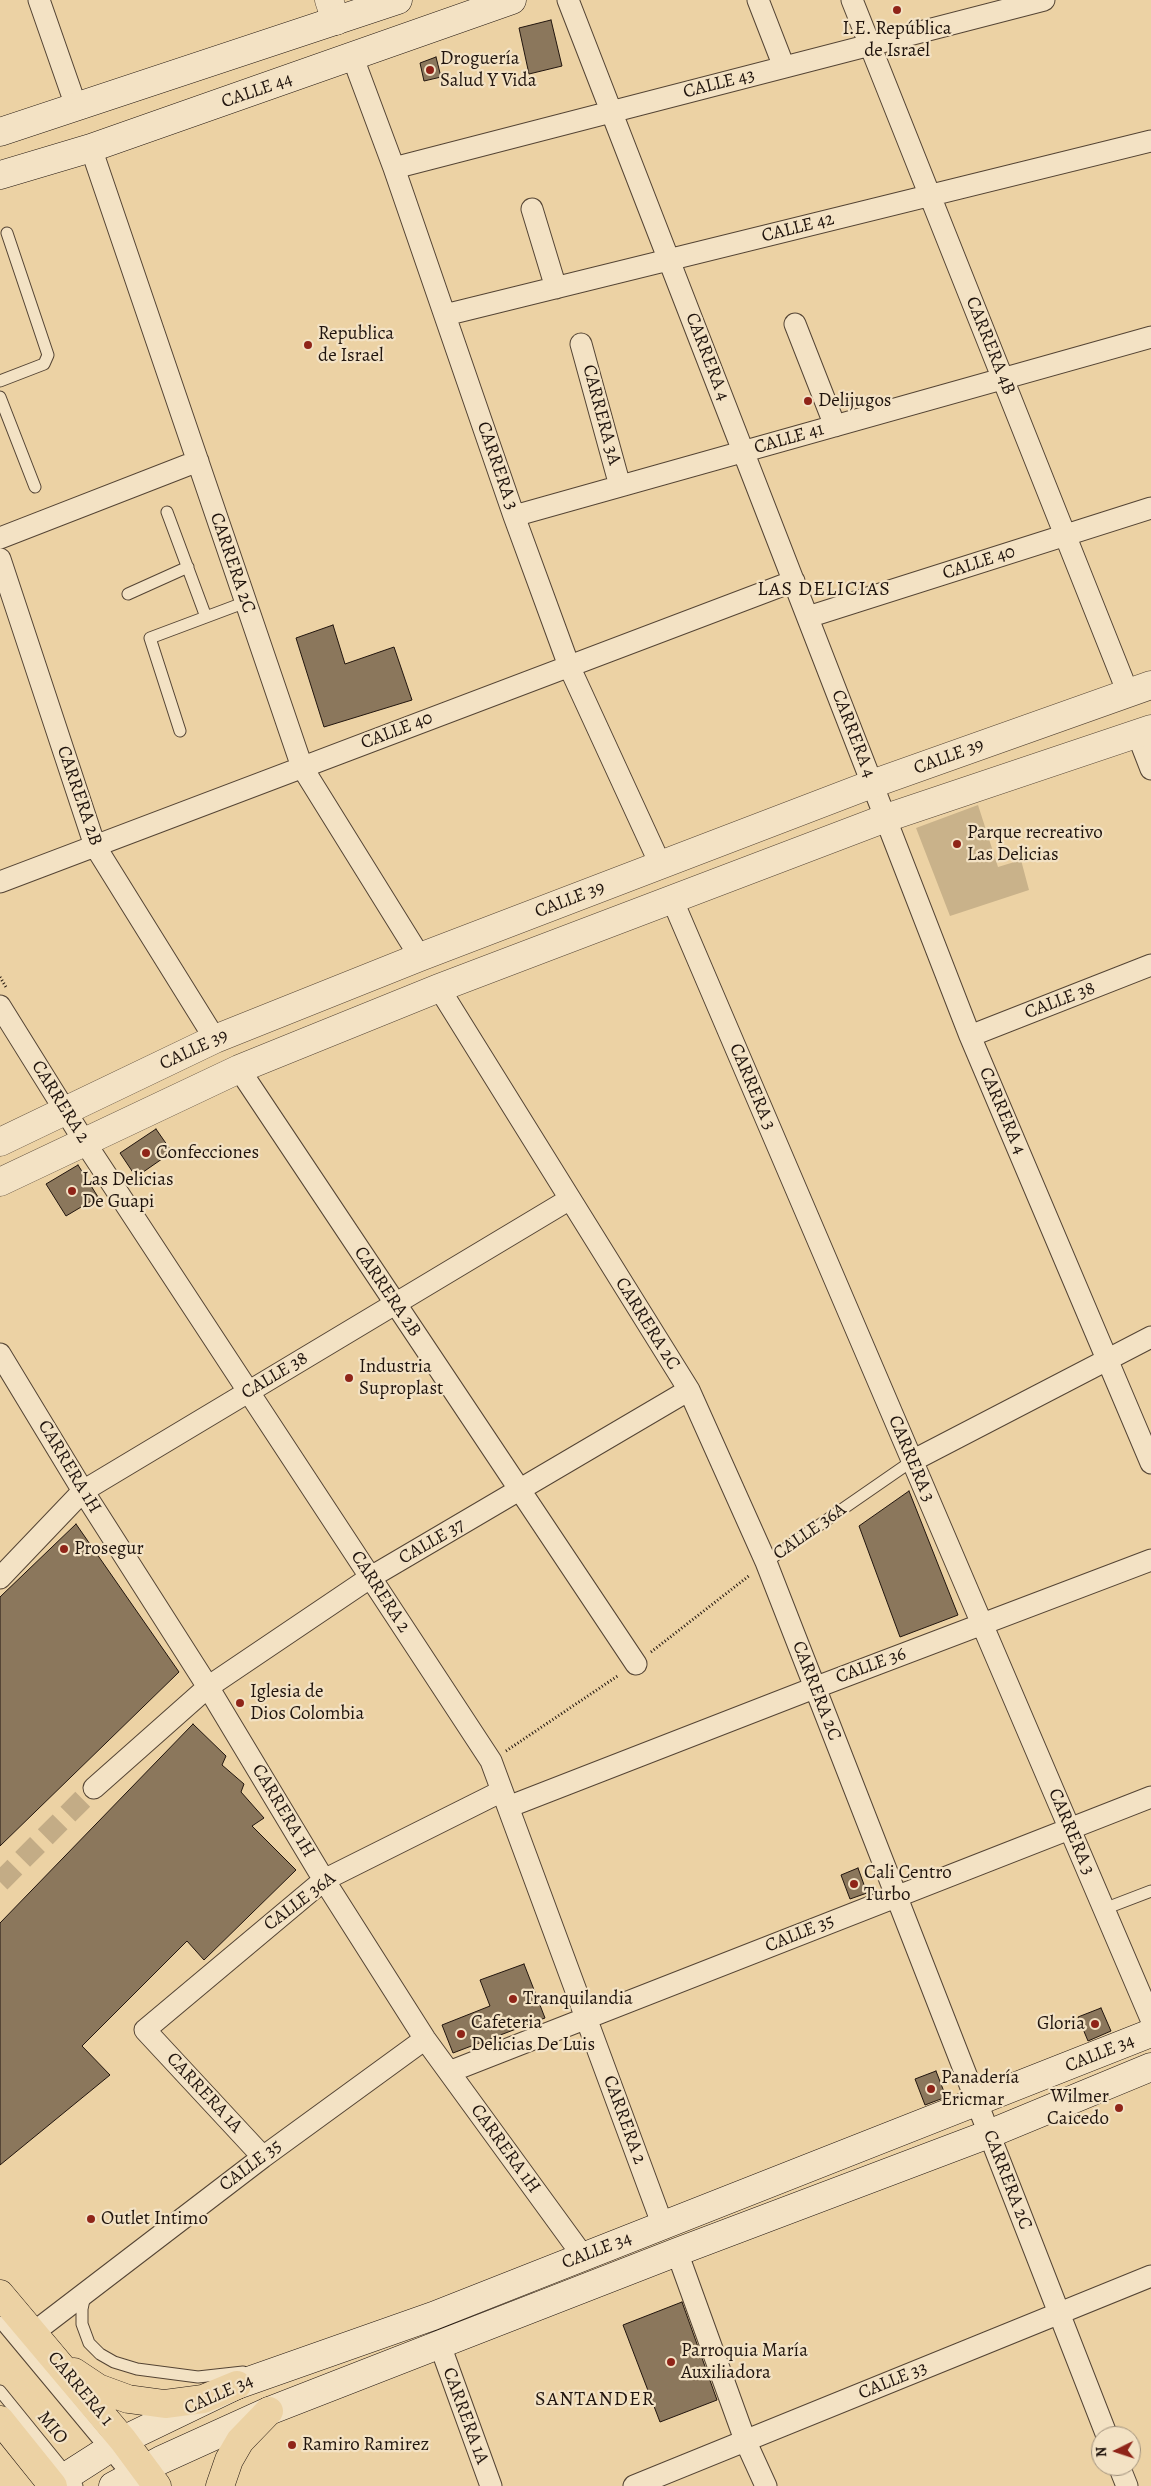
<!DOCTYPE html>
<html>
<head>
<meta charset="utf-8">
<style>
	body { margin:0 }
	#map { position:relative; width:1151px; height:2486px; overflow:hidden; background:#ecd2a4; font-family:Alegreya,serif }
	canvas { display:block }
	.north { position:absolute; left:1091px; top:2426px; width:50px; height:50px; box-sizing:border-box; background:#f3e2c4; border:1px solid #9f907b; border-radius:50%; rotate:266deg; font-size:14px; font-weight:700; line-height:20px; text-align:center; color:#21150e }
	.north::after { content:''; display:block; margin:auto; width:18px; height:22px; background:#8f2418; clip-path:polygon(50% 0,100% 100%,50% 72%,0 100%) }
</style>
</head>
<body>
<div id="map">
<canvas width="1151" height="2486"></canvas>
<div class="north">N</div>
</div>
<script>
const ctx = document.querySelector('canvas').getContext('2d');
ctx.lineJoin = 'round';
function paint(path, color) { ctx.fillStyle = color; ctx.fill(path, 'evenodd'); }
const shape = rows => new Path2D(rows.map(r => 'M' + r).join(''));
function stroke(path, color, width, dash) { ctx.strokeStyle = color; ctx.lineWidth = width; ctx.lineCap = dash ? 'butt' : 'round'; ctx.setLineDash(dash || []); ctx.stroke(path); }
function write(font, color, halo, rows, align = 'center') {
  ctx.font = font + ' Alegreya,serif'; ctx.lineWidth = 4.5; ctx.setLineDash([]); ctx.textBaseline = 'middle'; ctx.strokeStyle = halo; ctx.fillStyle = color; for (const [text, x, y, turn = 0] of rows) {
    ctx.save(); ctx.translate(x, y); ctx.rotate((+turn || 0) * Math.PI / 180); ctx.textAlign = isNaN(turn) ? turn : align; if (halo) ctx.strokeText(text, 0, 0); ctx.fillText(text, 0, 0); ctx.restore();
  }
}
paint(shape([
	[978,805,998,867,1021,860,1029,890,950,916,916,828]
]), '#c9b28a');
const building = shape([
	[551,20,562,66,529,74,519,28,551,20],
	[436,57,441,77,424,81,420,63,436,57],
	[333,625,345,664,394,647,412,700,324,727,296,638,333,625],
	[156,1129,172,1152,136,1177,120,1153,156,1129],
	[78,1165,98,1197,66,1216,46,1184,78,1165],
	[909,1491,958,1615,900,1637,859,1526,909,1491],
	[76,1524,179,1672,0,1846,0,1597,76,1524],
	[193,1724,226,1756,222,1765,244,1784,241,1792,264,1818,252,1826,296,1870,204,1960,187,1941,82,2046,110,2075,0,2165,0,1923,193,1724],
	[858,1868,867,1893,850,1899,841,1875,858,1868],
	[524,1964,545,2018,453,2053,442,2025,490,2006,480,1980,524,1964],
	[1101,2008,1111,2031,1088,2041,1078,2017,1101,2008],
	[936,2071,946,2097,925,2105,915,2079,936,2071],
	[682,2302,717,2400,660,2422,623,2325,682,2302]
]);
paint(building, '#8b775c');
stroke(building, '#21150e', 1);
stroke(shape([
	[0,1882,94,1788]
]), '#c3ac86', 21, [21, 11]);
const service = shape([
	[0,381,44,364,48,355,7,233],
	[0,397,35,487],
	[167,512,206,617],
	[128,594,188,567],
	[180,731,150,638,246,602],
	[766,1562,912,1461],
	[1104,1909,1151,1891],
	[85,2295,82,2309,82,2324,89,2343,100,2354,114,2362,137,2369,198,2377,243,2372],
	[0,2322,129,2477],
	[0,2391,77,2486]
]);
const minor = shape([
	[39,0,76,106],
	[568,0,970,1036,1151,1463],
	[758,0,784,67],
	[852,0,1128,693],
	[353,58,394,168,514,516,569,666,661,866],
	[91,148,302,767,420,957],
	[394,168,1044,0],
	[532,209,556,288],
	[445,315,1151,141],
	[795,324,835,426],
	[581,344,620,486],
	[514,516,1151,337],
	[0,538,198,461],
	[0,559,95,846,215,1039],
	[808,617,1151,508],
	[1137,733,1151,769],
	[0,882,794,581],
	[672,899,1151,2019],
	[439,988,689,1390,766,1562,1107,2436],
	[0,1006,84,1141,491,1761,663,2226],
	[970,1036,1151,965],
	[239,1069,636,1664],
	[0,1354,83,1491,208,1687,324,1880,425,2039,583,2256],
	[912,1461,1151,1337],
	[0,1578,83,1491,570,1199],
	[94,1788,208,1687,371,1577,689,1390],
	[508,1807,814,1688,1151,1560],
	[449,2072,1151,1797],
	[263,2157,145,2030,324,1880,502,1791],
	[677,2252,745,2440,766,2486],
	[33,2333,263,2157,425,2039],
	[440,2345,491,2486],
	[1119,2466,1127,2486],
	[634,2486,1151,2276]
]);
const tertiary = shape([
	[329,0,336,21],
	[0,1142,215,1039,420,957,872,784,1151,685],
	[0,1182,239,1069,439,988,886,818,1151,729]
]);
const secondary = shape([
	[0,132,398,0],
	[0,175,91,148,512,0],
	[51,2486,123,2440,237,2385,433,2316,1151,2033],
	[113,2486,161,2460,269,2411,677,2252,989,2134,1151,2067]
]);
const primary = shape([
	[0,2294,123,2440,157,2486],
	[74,2372,98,2388,128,2399,165,2404,203,2399,237,2385],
	[0,2420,53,2486],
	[220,2486,229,2460,240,2441,269,2411]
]);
stroke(service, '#544434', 13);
stroke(minor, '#544434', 23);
stroke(tertiary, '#544434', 29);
stroke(secondary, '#21150e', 29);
stroke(primary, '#21150e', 29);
stroke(shape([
	[0,977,6,987],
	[651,1652,750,1575],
	[506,1751,619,1675]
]), '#21150e', 3, [1, 2.5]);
stroke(service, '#f3e2c4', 11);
stroke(minor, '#f3e2c4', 21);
stroke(tertiary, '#f3e2c4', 28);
stroke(secondary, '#f3e2c4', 28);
stroke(primary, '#ecd2a4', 28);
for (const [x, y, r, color] of [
	[897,10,5,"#8f2418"],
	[430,70,5,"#8f2418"],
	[308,345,5,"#8f2418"],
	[808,401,5,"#8f2418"],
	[957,844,5,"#8f2418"],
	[146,1153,5,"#8f2418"],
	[72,1191,5,"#8f2418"],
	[349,1378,5,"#8f2418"],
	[64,1549,5,"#8f2418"],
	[240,1703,5,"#8f2418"],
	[854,1884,5,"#8f2418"],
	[513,1999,5,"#8f2418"],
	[1095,2024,5,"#8f2418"],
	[461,2034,5,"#8f2418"],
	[931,2089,5,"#8f2418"],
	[1119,2108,5,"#8f2418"],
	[91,2219,5,"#8f2418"],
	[671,2362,5,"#8f2418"],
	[292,2445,5,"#8f2418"]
]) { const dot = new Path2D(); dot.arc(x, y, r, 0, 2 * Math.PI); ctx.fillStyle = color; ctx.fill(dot); stroke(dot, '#f3e2c4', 2); }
write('19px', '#21150e', '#f3e2c4', [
	["I.E. República",897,29,"center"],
	["de Israel",897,51,"center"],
	["Droguería",440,59],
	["Salud Y Vida",440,81],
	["Republica",318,334],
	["de Israel",318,356],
	["Delijugos",818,401],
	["Parque recreativo",967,833],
	["Las Delicias",967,855],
	["Confecciones",156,1153],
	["Las Delicias",82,1180],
	["De Guapi",82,1202],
	["Industria",359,1367],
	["Suproplast",359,1389],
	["Prosegur",74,1549],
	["Iglesia de",250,1692],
	["Dios Colombia",250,1714],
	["Cali Centro",864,1873],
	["Turbo",864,1895],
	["Tranquilandia",523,1999],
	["Cafeteria",471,2023],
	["Delicias De Luis",471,2045],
	["Gloria",1085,2024,"right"],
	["Panadería",941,2078],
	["Ericmar",941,2100],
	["Wilmer",1109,2097,"right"],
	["Caicedo",1109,2119,"right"],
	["Outlet Intimo",101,2219],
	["Parroquia María",681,2351],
	["Auxiliadora",681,2373],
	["Ramiro Ramirez",302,2445]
], 'left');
write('19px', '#21150e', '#f3e2c4', [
	["CALLE 43",719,84,-14],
	["CALLE 44",257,91,-19],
	["CALLE 42",798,228,-14],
	["CARRERA 4B",990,346,68],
	["CARRERA 4",707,357,69],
	["CARRERA 3A",601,415,75],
	["CALLE 41",789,439,-16],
	["CARRERA 3",497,466,71],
	["CARRERA 2C",232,563,71],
	["CALLE 40",979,563,-18],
	["CALLE 40",397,731,-21],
	["CARRERA 4",853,734,69],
	["CALLE 39",949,757,-20],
	["CARRERA 2B",79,796,71],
	["CALLE 39",570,900,-21],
	["CALLE 38",1060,1001,-21],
	["CALLE 39",194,1050,-25],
	["CARRERA 3",752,1087,67],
	["CARRERA 2",60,1102,58],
	["CARRERA 4",1002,1111,67],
	["CARRERA 2B",387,1292,56],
	["CARRERA 2C",647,1324,58],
	["CALLE 38",275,1376,-31],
	["CARRERA 3",911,1459,67],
	["CARRERA 1H",69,1467,59],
	["CALLE 36A",810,1532,-35],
	["CALLE 37",432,1542,-30],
	["CARRERA 2",380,1592,57],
	["CALLE 36",871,1666,-20],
	["CARRERA 2C",816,1691,69],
	["CARRERA 1H",283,1811,59],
	["CARRERA 3",1071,1832,67],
	["CALLE 36A",300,1902,-37],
	["CALLE 35",800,1934,-22],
	["CALLE 34",1100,2054,-22],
	["CARRERA 1A",204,2093,47],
	["CARRERA 2",624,2120,70],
	["CARRERA 1H",505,2149,54],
	["CALLE 35",251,2166,-37],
	["CARRERA 2C",1007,2180,69],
	["CALLE 34",597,2251,-21],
	["CALLE 33",893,2381,-22],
	["CARRERA 1",80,2389,50],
	["CALLE 34",219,2395,-24],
	["CARRERA 1A",465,2416,70],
	["MIO",52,2428,51]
]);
ctx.letterSpacing = '1px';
write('20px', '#21150e', '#f3e2c4', [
	["LAS DELICIAS",824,590],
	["SANTANDER",595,2400]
]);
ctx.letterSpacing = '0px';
</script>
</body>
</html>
